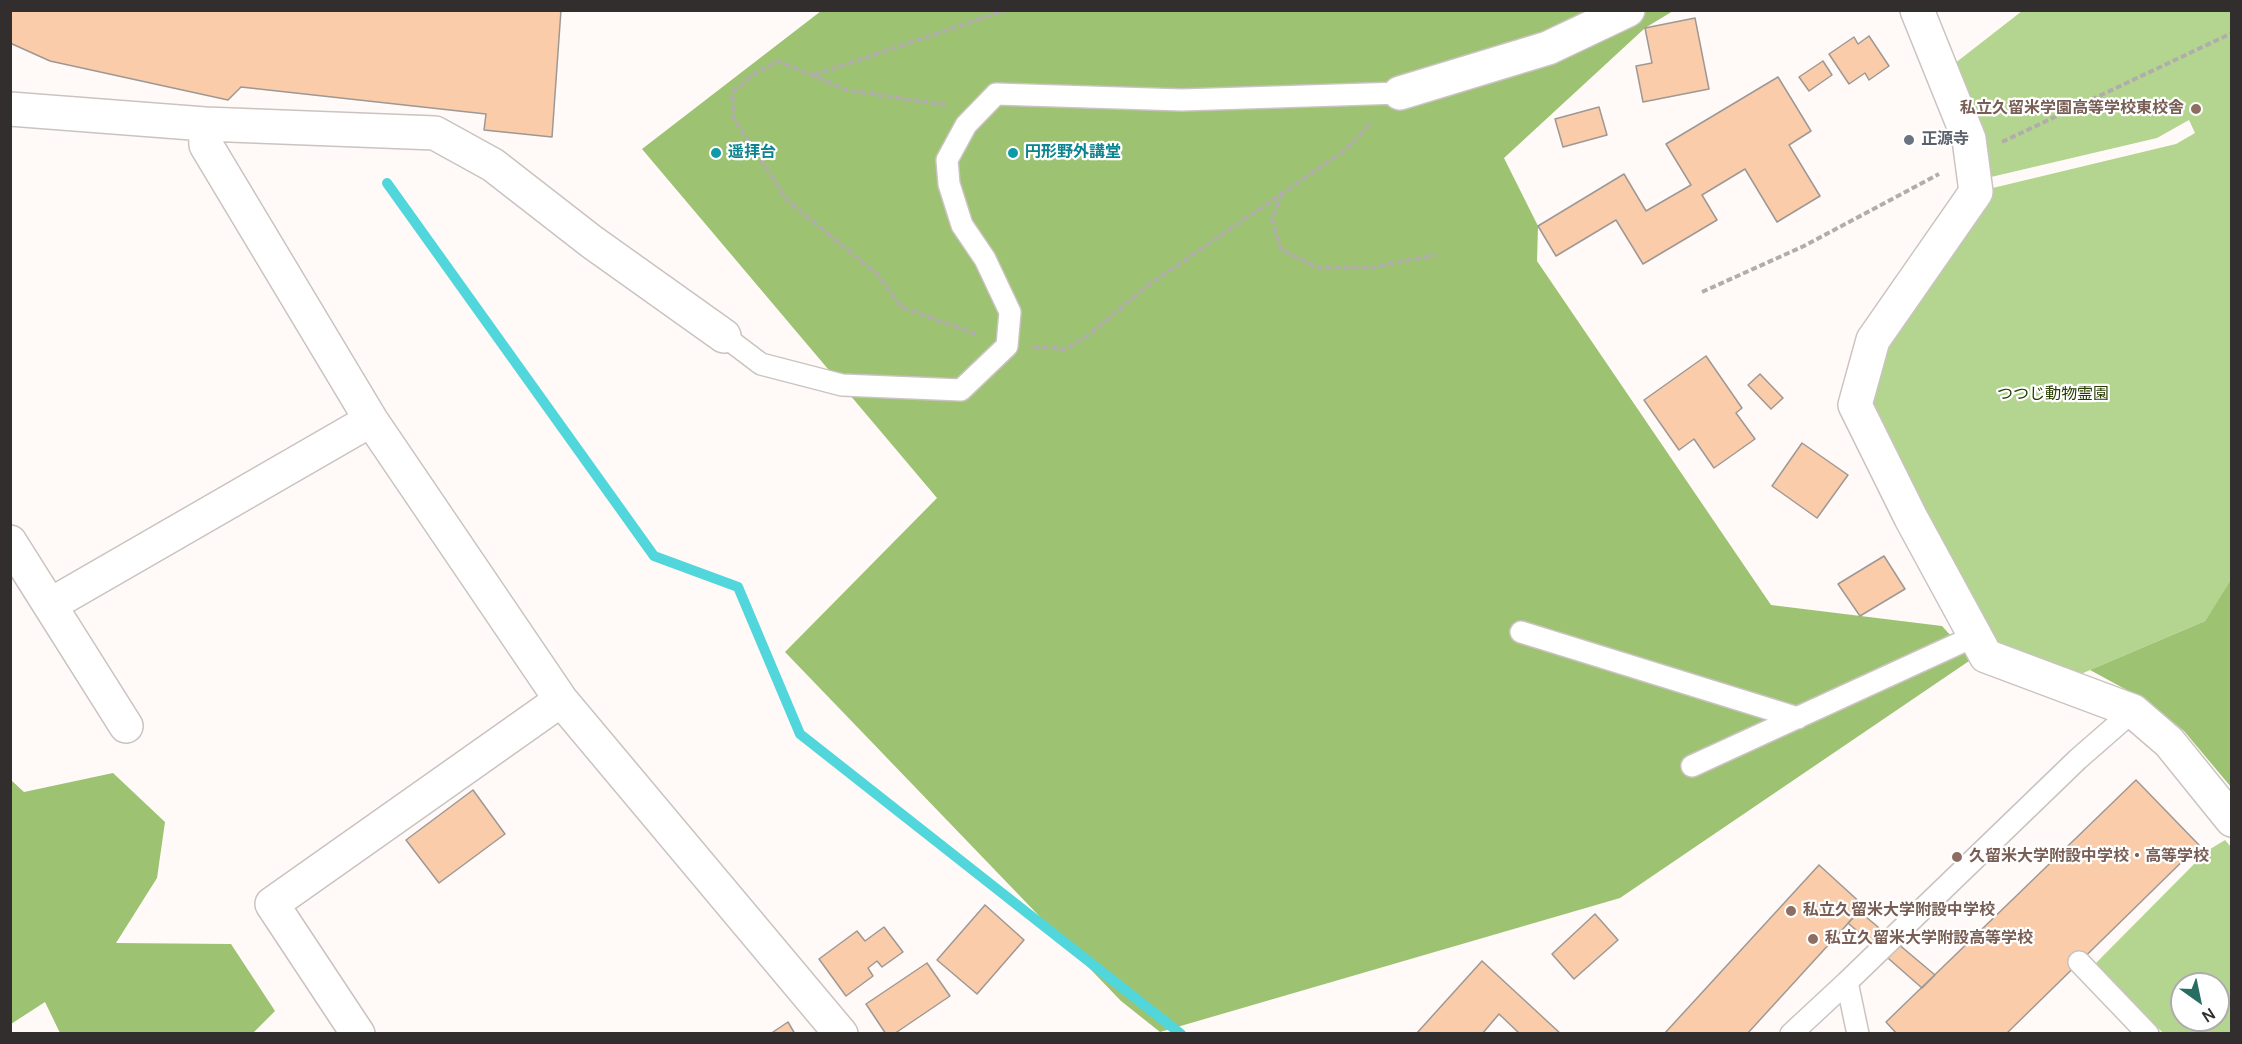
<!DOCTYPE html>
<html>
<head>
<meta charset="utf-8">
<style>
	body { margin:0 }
	#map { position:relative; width:2242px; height:1044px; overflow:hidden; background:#fffaf8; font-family:Manrope,sans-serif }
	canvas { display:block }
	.frame { position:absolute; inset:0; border:12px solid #312e2d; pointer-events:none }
	.north { position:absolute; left:2170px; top:972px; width:60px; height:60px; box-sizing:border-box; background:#fff; border:2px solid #adabab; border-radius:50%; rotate:147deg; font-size:16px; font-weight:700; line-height:24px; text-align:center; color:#312e2d }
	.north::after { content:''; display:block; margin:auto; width:21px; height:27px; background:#286d62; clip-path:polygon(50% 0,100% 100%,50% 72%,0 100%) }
</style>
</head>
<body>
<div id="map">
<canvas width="2242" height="1044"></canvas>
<div class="frame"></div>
<div class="north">N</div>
</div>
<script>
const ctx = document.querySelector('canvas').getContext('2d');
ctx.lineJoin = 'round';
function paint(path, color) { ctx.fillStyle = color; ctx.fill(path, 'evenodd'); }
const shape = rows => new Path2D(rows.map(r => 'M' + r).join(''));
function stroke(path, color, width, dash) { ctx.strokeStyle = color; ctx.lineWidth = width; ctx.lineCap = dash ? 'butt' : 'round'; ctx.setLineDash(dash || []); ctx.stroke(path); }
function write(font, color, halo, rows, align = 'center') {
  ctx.font = font + ' Manrope,"Noto Sans JP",sans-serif'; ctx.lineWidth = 4.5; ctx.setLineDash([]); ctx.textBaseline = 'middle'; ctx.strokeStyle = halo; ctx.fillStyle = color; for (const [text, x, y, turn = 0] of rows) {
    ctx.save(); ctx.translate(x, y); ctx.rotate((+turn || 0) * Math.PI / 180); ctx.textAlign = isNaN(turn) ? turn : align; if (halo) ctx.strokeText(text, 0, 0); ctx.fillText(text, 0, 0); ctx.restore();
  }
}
paint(shape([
	[2022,11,2231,11,2232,580,2205,621,2062,682,1986,656,1855,405,1976,192,2176,144,2195,133,2189,120,2157,138,1991,177,1954,64],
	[2225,840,2231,847,2231,1033,2163,1033,2095,964,2207,851],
	[2182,984,2218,984,2218,1020,2182,1020]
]), '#b4d590');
paint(shape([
	[821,11,1673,11,1645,28,1504,158,1538,226,1537,261,1771,605,1942,626,1972,659,1620,898,1160,1032,1121,1001,785,652,937,498,642,149],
	[2231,580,2231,787,2184,731,2147,701,2090,670,2205,621],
	[113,773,165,822,157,878,116,943,231,944,275,1011,253,1033,60,1033,45,1002,11,1024,11,780,24,792]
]), '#9dc272');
stroke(shape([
	[387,183,654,556,738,587,800,734,1181,1034]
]), '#51d7db', 10);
const building = shape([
	[10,10,561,10,552,137,484,130,486,114,241,87,228,100,50,61,10,43,10,10],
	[1695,18,1709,89,1643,102,1636,66,1652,63,1645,28,1695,18],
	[1869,36,1889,66,1869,80,1865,73,1849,84,1829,54,1854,37,1858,44,1869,36],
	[1823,61,1832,75,1809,91,1799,77,1823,61],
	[1778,77,1811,131,1789,145,1820,196,1777,222,1745,169,1702,195,1717,220,1643,264,1616,220,1556,256,1538,226,1624,174,1646,211,1691,185,1666,144,1778,77],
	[1599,107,1607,135,1563,147,1555,119,1599,107],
	[1706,356,1742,408,1736,413,1755,439,1714,468,1694,439,1679,450,1644,400,1706,356],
	[1760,374,1783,398,1771,409,1748,385,1760,374],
	[1802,443,1848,475,1817,518,1772,486,1802,443],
	[1884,556,1905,589,1860,616,1838,584,1884,556],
	[2136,780,2199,845,2006,1034,1897,1034,1886,1022,2136,780],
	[473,790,505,834,439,883,406,840,473,790],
	[1819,865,1864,906,1853,918,1747,1034,1664,1034,1819,865],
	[985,905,1024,940,977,994,937,960,985,905],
	[1859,911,1935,975,1922,988,1848,923,1859,911],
	[1595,914,1618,940,1574,979,1552,954,1595,914],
	[884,927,903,952,882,967,877,961,868,968,873,976,846,996,819,959,857,931,865,941,884,927],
	[1482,961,1561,1034,1520,1034,1499,1014,1482,1034,1416,1034,1482,961],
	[927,963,950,996,894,1034,886,1034,866,1004,927,963],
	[788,1022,795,1034,770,1034,788,1022]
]);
paint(building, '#faccaa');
stroke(building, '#9e9894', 1.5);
const service = shape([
	[724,336,761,364,842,385,961,390,1007,346,1010,312,985,259,962,225,949,184,947,160,966,125,996,94,1182,100,1400,93],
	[1521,632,1798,718],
	[1692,766,1975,636],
	[2079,962,2148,1034],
	[1791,1034,1847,982],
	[1858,1034,1847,982,2078,759,2133,711]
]);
const minor = shape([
	[1917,10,1969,139,1976,192,1873,340,1855,405,1911,518,1986,656,2133,711,2169,742,2232,820],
	[1400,93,1548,48,1628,10],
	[10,109,205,124,435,133,493,165,592,242,724,336],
	[205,124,206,145,371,420,561,700,841,1034],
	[10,542,126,726],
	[50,605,371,420],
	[358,1034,272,904,561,700]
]);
stroke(service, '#cac3c0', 24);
stroke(minor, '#cac3c0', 36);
stroke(shape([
	[814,75,1006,10],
	[946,105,847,90,778,61,754,74,732,93,734,119,788,201,878,275,901,307,979,335],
	[2002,142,2232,33],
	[1282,193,1272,219,1281,249,1316,267,1373,267,1435,255],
	[1702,292,1804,246,1939,174],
	[1033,347,1066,349,1090,334,1147,286,1344,151,1372,122]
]), '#b1adab', 4, [6, 3]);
stroke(service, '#fff', 21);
stroke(minor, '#fff', 33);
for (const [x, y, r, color] of [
	[2196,109,6,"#8d6e63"],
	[1909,140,6,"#6b7280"],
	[716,153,6,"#0f9aa8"],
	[1013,153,6,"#0f9aa8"],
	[1957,857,6,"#8d6e63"],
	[1791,911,6,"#8d6e63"],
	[1813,939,6,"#8d6e63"]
]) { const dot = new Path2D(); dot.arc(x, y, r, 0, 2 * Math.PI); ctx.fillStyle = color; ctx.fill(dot); stroke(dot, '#fff', 2); }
write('bold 16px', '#785e54', '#fff', [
	["私立久留米学園高等学校東校舎",2184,109,"right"],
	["久留米大学附設中学校・高等学校",1969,857],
	["私立久留米大学附設中学校",1803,911],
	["私立久留米大学附設高等学校",1825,939]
], 'left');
write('bold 16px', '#5b616d', '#fff', [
	["正源寺",1921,140]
], 'left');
write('bold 16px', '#0d838f', '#fff', [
	["遥拝台",728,153],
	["円形野外講堂",1025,153]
], 'left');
write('16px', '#273d00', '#fff', [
	["つつじ動物霊園",2053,395]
]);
</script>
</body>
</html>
